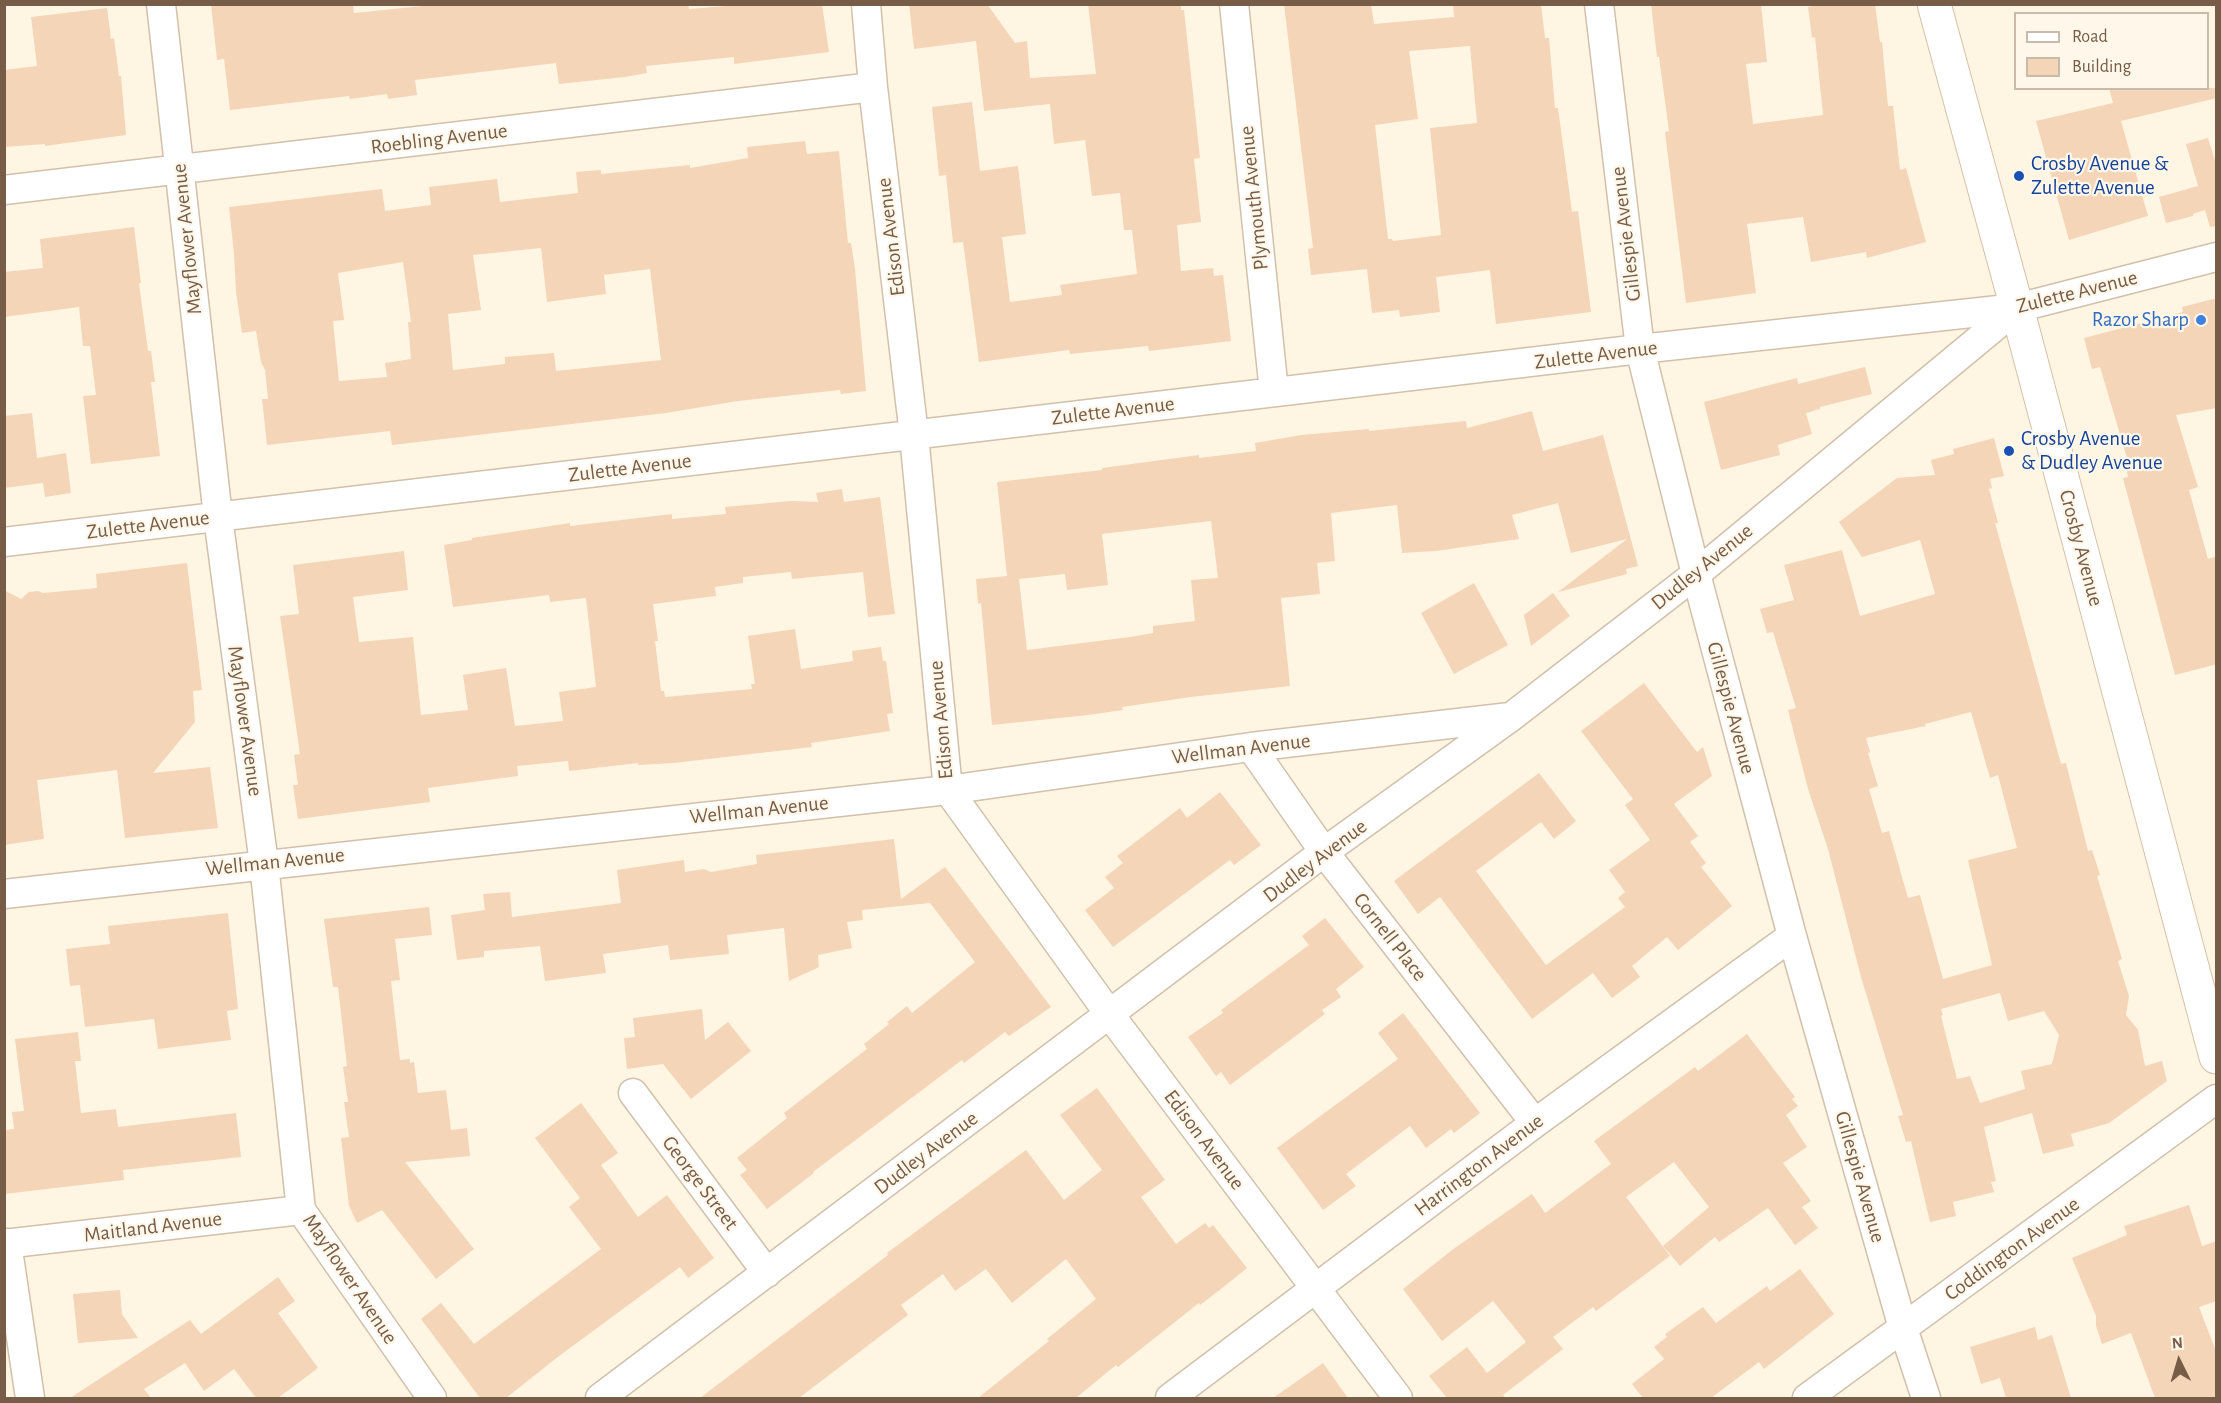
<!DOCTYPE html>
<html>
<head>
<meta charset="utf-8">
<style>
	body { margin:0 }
	#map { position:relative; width:2221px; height:1403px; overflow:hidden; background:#fef5e3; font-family:"Alegreya Sans",sans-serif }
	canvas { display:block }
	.frame { position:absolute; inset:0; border:6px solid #775c47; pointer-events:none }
	.legend { position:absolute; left:2014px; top:12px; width:195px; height:78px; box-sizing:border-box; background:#fff8ea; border:2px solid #c9baa9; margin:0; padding:8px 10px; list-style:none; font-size:18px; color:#775c47 }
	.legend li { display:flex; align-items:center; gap:12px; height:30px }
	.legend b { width:30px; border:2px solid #c9baa9 }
	.north { position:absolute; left:2149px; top:1331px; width:60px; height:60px; -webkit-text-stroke:4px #fff8ea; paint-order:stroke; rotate:355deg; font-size:16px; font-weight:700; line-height:24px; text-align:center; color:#775c47 }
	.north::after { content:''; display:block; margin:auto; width:21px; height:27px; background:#775c47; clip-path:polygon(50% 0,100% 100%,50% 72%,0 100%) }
</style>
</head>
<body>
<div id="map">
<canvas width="2221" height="1403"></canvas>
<div class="frame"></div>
<ul class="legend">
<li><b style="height:8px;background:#fff"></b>Road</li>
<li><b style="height:16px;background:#f5d5b8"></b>Building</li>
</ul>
<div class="north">N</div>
</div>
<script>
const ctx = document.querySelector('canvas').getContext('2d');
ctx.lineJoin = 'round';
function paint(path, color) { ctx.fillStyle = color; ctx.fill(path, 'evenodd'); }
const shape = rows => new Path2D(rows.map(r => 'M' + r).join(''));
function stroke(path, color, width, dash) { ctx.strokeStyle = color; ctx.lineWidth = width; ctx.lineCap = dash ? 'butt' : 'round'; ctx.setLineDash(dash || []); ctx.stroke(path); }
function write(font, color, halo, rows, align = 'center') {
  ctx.font = font + ' "Alegreya Sans",sans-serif'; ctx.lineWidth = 4.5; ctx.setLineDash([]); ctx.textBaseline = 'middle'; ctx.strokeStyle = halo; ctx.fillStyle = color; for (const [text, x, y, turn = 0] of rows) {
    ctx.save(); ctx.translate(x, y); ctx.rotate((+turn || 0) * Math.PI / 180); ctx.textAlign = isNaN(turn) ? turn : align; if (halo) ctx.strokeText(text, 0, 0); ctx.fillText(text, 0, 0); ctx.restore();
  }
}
paint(shape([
	[211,4,353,4,354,13,442,4,688,4,689,9,750,4,822,4,829,52,734,64,734,57,646,66,647,73,625,77,559,84,556,63,415,80,417,95,388,99,387,94,350,99,349,96,230,110,224,59,217,60],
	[909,4,987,4,1015,43,1027,41,1030,78,1096,74,1088,4,1181,4,1181,10,1184,10,1200,158,1194,159,1201,222,1177,225,1181,271,1213,268,1214,276,1223,275,1231,341,1149,351,1148,346,1070,354,1069,350,979,362,963,242,953,243,946,175,939,176,932,107,972,102,980,171,1018,166,1026,234,1002,237,1010,302,1062,295,1060,285,1137,274,1132,230,1124,230,1120,193,1092,196,1085,140,1054,144,1050,104,984,111,976,41,914,49],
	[1284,4,1371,4,1374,24,1454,17,1453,4,1541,4,1545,38,1549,38,1555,108,1558,108,1572,212,1578,211,1591,312,1496,324,1490,270,1436,277,1440,312,1400,317,1399,310,1372,313,1367,269,1311,275,1308,249,1313,248],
	[1470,46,1477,123,1430,128,1441,235,1393,241,1392,239,1388,239,1375,125,1418,119,1409,51],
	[1651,4,1761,4,1767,62,1746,64,1753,124,1823,115,1815,37,1812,38,1808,7,1826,4,1875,4,1880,42,1882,42,1888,106,1893,106,1900,170,1906,168,1926,242,1867,258,1866,252,1811,262,1803,217,1747,224,1756,293,1686,303,1665,132,1669,131,1659,57,1657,57],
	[107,8,111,39,114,38,119,76,121,76,126,135,45,146,45,144,4,147,4,70,37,66,31,17],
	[2109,88,2216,88,2217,98,2121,121,2148,216,2069,240,2036,121,2113,103],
	[2208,138,2217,167,2217,226,2210,227,2205,210,2193,214,2193,216,2166,223,2159,197,2198,186,2186,144],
	[805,141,807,154,839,151,848,243,851,243,855,269,866,391,841,394,840,390,738,401,666,413,392,445,390,431,267,445,262,399,268,399,265,370,261,362,256,331,242,333,236,292,234,254,229,207,382,189,385,211,431,205,429,187,497,179,500,202,578,193,576,172,601,170,601,174,690,165,690,168,748,158,747,147],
	[541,248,547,302,606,294,604,275,650,269,661,360,556,371,554,353,505,357,505,364,453,370,448,314,481,310,473,255],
	[403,262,411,322,408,322,411,359,385,363,387,377,339,381,333,321,344,320,338,273],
	[134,227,141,283,139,283,148,351,151,351,155,382,151,382,160,456,91,464,83,396,96,395,90,346,83,346,79,307,4,317,4,272,43,268,40,239],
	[2217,298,2217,408,2176,415,2198,487,2189,490,2208,559,2217,556,2217,664,2175,675,2123,478,2128,477,2124,459,2127,458,2100,367,2092,369,2084,338,2183,312,2182,307],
	[1865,367,1872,394,1820,407,1820,409,1806,413,1812,434,1778,445,1780,455,1721,470,1704,402,1797,378,1798,384],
	[1532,411,1543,451,1603,435,1638,566,1626,569,1627,574,1558,592,1627,539,1571,553,1558,503,1512,515,1519,539,1436,551,1402,553,1397,505,1331,513,1335,561,1317,563,1320,594,1281,598,1290,686,1191,697,1122,707,1123,710,1088,715,992,725,981,603,978,604,976,579,1007,576,997,482,1102,470,1102,468,1199,455,1199,458,1256,451,1255,443,1301,435,1369,429,1369,431,1466,421,1467,428],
	[1211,521,1218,578,1191,580,1195,621,1153,626,1153,633,1130,637,1027,650,1019,579,1065,574,1067,590,1108,585,1102,534],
	[32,413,37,458,66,453,71,493,45,497,43,483,4,488,4,416],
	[1994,438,2004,476,1990,479,1992,488,1989,489,1998,523,1995,523,2061,764,2066,763,2088,851,2092,850,2100,875,2097,876,2122,959,2118,961,2129,996,2126,1015,2138,1030,2145,1066,2162,1061,2167,1081,2109,1123,2071,1134,2074,1146,2043,1154,2032,1113,1984,1127,1996,1181,1991,1182,1994,1192,1953,1202,1956,1216,1930,1222,1911,1141,1906,1142,1898,1116,1903,1115,1861,977,1828,849,1808,789,1788,710,1796,708,1773,632,1767,633,1760,609,1794,600,1784,565,1842,550,1860,616,1935,594,1920,540,1862,557,1839,522,1897,478,1935,475,1931,460,1954,454,1953,449],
	[1971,712,1990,778,1998,775,2017,848,1968,860,1992,965,1943,979,1920,895,1908,898,1889,831,1882,833,1869,789,1878,786,1868,753,1870,752,1866,738,1926,726,1925,724],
	[2000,993,2008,1021,2044,1011,2059,1035,2052,1064,2021,1071,2025,1089,1980,1103,1970,1076,1957,1079,1941,1016,1943,1015,1941,1009],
	[842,489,844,502,880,497,895,614,868,617,863,572,792,579,791,572,743,577,743,583,715,587,716,596,653,604,658,641,655,641,661,691,664,691,665,697,752,689,751,684,755,684,748,636,795,629,801,669,853,661,852,651,881,647,883,661,886,661,893,713,887,714,890,731,811,743,812,747,674,763,638,765,638,763,569,771,568,761,517,766,518,776,428,788,430,802,298,819,293,785,298,785,294,755,300,754,280,616,299,614,293,565,404,551,408,590,353,597,359,642,413,637,421,715,468,710,463,675,506,668,515,726,563,721,559,692,596,687,586,598,550,602,549,595,453,607,444,545,472,540,472,538,570,523,570,526,672,514,672,519,726,514,725,507,791,501,818,502,816,493],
	[187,563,202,690,193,691,195,722,153,773,210,767,218,828,125,838,117,770,37,780,44,839,4,845,4,590,21,599,29,592,38,591,43,593,97,588,96,574],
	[1474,583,1508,645,1454,674,1421,613],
	[1553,593,1570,616,1531,646,1524,615],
	[1644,683,1697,752,1703,747,1712,776,1674,804,1698,836,1690,842,1706,863,1701,867,1732,906,1678,950,1667,937,1632,966,1640,977,1612,998,1593,973,1532,1019,1440,897,1418,914,1394,881,1539,773,1576,821,1554,839,1541,822,1476,871,1546,965,1625,907,1618,898,1625,892,1609,870,1650,840,1625,805,1633,799,1581,731],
	[1220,792,1261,845,1234,865,1230,860,1113,947,1085,910,1114,888,1105,877,1123,863,1117,856,1180,808,1187,818],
	[894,839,901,899,945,867,1051,1007,1009,1036,1005,1032,964,1063,962,1060,813,1172,814,1173,767,1209,740,1175,747,1170,737,1158,787,1118,784,1113,867,1049,864,1044,889,1024,887,1022,907,1006,912,1013,975,962,930,903,862,910,863,920,847,922,852,948,818,955,819,967,789,981,784,928,727,935,729,954,670,960,668,945,603,954,606,973,545,981,540,946,484,951,484,957,457,960,451,915,485,910,483,894,510,892,512,917,567,910,621,903,617,870,684,860,685,872,704,869,711,872,757,864,756,855],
	[429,907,432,935,395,939,400,980,391,981,400,1060,410,1059,410,1063,414,1062,418,1093,446,1090,451,1130,467,1128,470,1156,405,1162,474,1249,436,1279,382,1210,357,1223,349,1206,341,1138,349,1137,344,1102,348,1102,343,1067,347,1066,338,987,333,987,324,919],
	[228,913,238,1009,227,1011,231,1040,158,1049,154,1019,85,1027,80,985,70,986,66,949,110,944,108,926],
	[1325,918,1364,967,1336,989,1341,997,1322,1010,1325,1014,1230,1085,1221,1072,1216,1076,1188,1037,1223,1013,1221,1010,1309,945,1302,936],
	[702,1009,705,1040,728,1022,751,1051,691,1099,663,1064,627,1069,624,1038,635,1037,633,1018],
	[1403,1013,1480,1113,1454,1133,1451,1129,1426,1148,1410,1126,1346,1174,1356,1186,1323,1210,1277,1148,1398,1059,1378,1033],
	[78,1032,81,1061,75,1061,81,1113,116,1109,118,1127,236,1113,241,1157,123,1170,124,1180,4,1194,4,1130,14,1129,12,1112,24,1111,15,1039],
	[1747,1034,1795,1097,1792,1099,1798,1106,1786,1115,1807,1147,1783,1163,1811,1201,1802,1207,1818,1228,1795,1245,1768,1208,1719,1242,1715,1237,1680,1266,1663,1246,1709,1207,1674,1162,1626,1197,1670,1256,1596,1311,1593,1307,1553,1337,1563,1349,1503,1395,1506,1398,1447,1398,1429,1376,1467,1347,1487,1373,1526,1342,1493,1301,1442,1341,1403,1289,1452,1250,1532,1194,1545,1213,1611,1164,1594,1141,1695,1067,1698,1071],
	[1097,1088,1165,1180,1141,1197,1176,1244,1205,1223,1209,1228,1213,1225,1247,1268,1226,1285,1200,1305,1199,1303,1118,1367,1116,1365,1076,1398,978,1398,1049,1341,1047,1339,1096,1299,1066,1259,1012,1303,986,1269,955,1291,943,1274,901,1305,908,1315,799,1398,700,1398,888,1255,887,1253,1026,1150,1064,1200,1102,1170,1060,1115],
	[581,1103,618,1153,601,1165,638,1217,667,1195,714,1258,688,1278,680,1267,559,1356,506,1398,480,1398,421,1319,441,1303,474,1344,601,1249,569,1207,580,1198,535,1138],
	[2189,1205,2202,1246,2217,1241,2217,1301,2199,1307,2217,1354,2217,1398,2155,1398,2131,1333,2102,1344,2096,1326,2096,1316,2072,1258,2127,1235,2124,1226],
	[1800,1269,1834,1314,1764,1369,1759,1362,1711,1398,1643,1398,1632,1384,1664,1359,1654,1347,1667,1337,1665,1334,1703,1307,1716,1323,1767,1286,1770,1291],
	[278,1277,295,1301,278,1313,318,1368,278,1398,256,1398,234,1369,204,1391,185,1363,144,1389,151,1398,70,1398,190,1320,201,1334],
	[120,1290,122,1314,138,1338,78,1343,73,1294],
	[2035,1327,2038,1340,2052,1335,2071,1398,2006,1398,2000,1378,1981,1384,1970,1347],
	[1323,1363,1348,1398,1273,1398]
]), '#f5d5b8');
const street = shape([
	[161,4,218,517,264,864,301,1210,432,1398],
	[866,4,873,87,914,435,948,790,1110,1015,1398,1398],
	[1234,4,1274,392],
	[1599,4,1640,349,1696,574,1792,936,1903,1328,1926,1398],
	[4,190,873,87],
	[4,542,1640,349,2017,308,2216,257],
	[1251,747,1324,852,1535,1123],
	[4,894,948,790,1251,747,1510,717],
	[633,1093,767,1273],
	[7,1243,30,1398],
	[4,1244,301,1210],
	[600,1398,1324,852,1511,717,1696,574,2017,308],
	[1170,1398,1535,1123,1792,936],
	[1807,1398,2216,1099]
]);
const secondary = shape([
	[1934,4,2017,308,2216,1057]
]);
stroke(street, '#d2c0ab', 31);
stroke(secondary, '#d5c0a8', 35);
stroke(street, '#fff', 28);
stroke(secondary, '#fff', 33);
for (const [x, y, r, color] of [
	[2019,176,6,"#1a4fb4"],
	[2201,320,6,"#3f7fe0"],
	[2009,451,6,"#1a4fb4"]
]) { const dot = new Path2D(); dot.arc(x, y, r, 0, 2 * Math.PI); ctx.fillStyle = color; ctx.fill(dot); stroke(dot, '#fff8ea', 2); }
write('21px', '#775c47', '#fff8ea', [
	["Roebling Avenue",439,139,-7],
	["Plymouth Avenue",1254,198,-96],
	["Gillespie Avenue",1626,234,-97],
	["Edison Avenue",891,237,-97],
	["Mayflower Avenue",187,239,-96],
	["Zulette Avenue",2077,292,-14],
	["Zulette Avenue",1596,355,-7],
	["Zulette Avenue",1113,411,-7],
	["Zulette Avenue",630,468,-7],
	["Zulette Avenue",148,525,-7],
	["Crosby Avenue",2081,548,75],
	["Dudley Avenue",1702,567,-39],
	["Gillespie Avenue",1731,708,75],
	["Edison Avenue",941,720,-95],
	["Mayflower Avenue",245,721,82],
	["Wellman Avenue",1241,749,-7],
	["Wellman Avenue",759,810,-6],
	["Dudley Avenue",1315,861,-37],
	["Wellman Avenue",275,862,-6],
	["Cornell Place",1390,937,52],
	["Edison Avenue",1204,1140,53],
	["Dudley Avenue",926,1153,-37],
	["Harrington Avenue",1479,1165,-37],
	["Gillespie Avenue",1860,1177,74],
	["George Street",700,1183,53],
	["Maitland Avenue",153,1227,-7],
	["Coddington Avenue",2012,1249,-36],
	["Mayflower Avenue",350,1279,56]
]);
write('21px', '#164399', '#fff8ea', [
	["Crosby Avenue &",2031,164],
	["Zulette Avenue",2031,188],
	["Crosby Avenue",2021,439],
	["& Dudley Avenue",2021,463]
], 'left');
write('21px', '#366cbe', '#fff8ea', [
	["Razor Sharp",2189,320]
], 'right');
</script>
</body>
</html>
